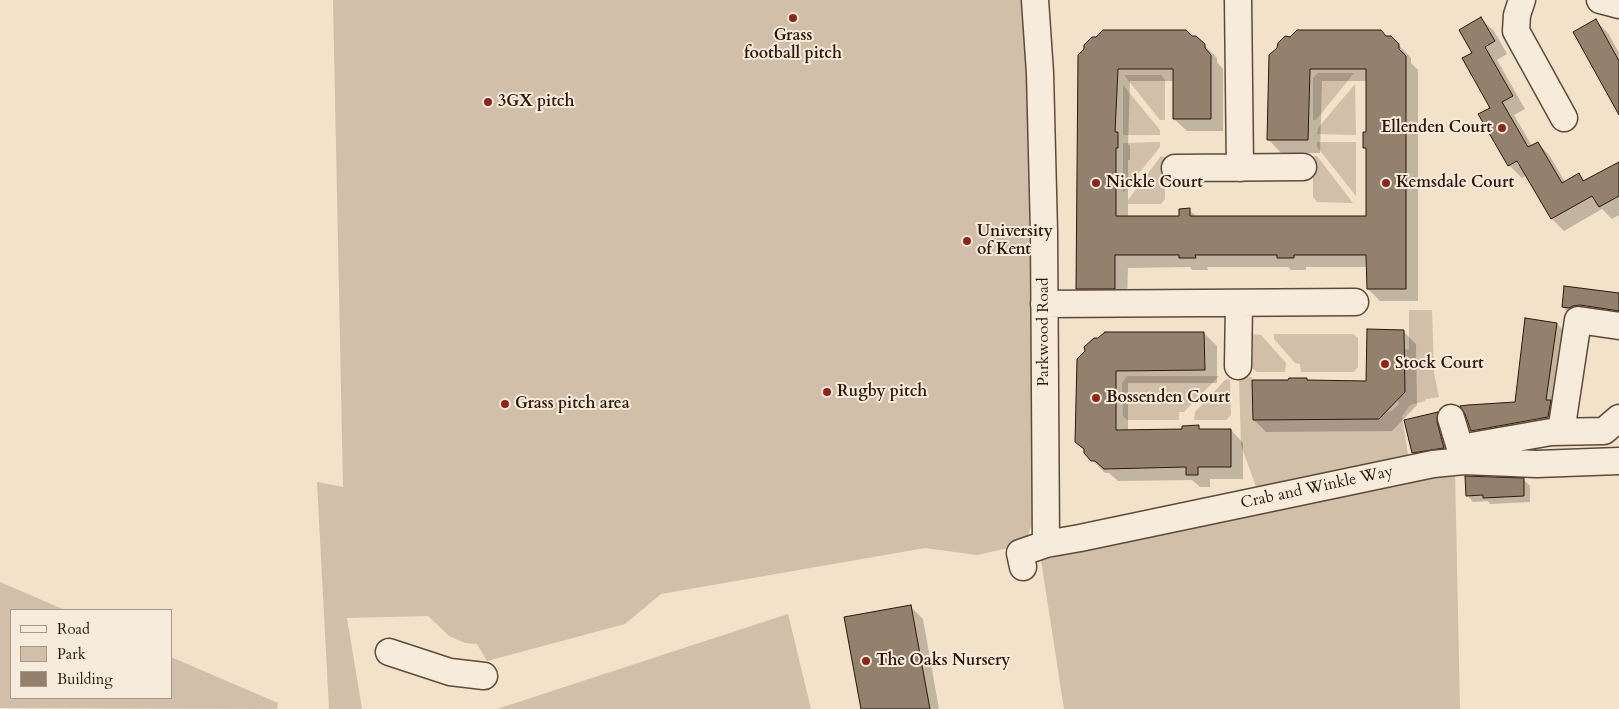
<!DOCTYPE html>
<html>
<head>
<meta charset="utf-8">
<style>
	body { margin:0 }
	#map { position:relative; width:1619px; height:709px; overflow:hidden; background:#f2e2c9; font-family:Cardo,serif }
	canvas { display:block }
	.legend { position:absolute; left:10px; top:609px; width:162px; height:90px; box-sizing:border-box; background:#f7ecdc; border:1px solid #a69788; margin:0; padding:6px 9px; list-style:none; font-size:15px; color:#2d170a }
	.legend li { display:flex; align-items:center; gap:10px; height:25px }
	.legend b { width:25px; border:1px solid #a69788 }
</style>
</head>
<body>
<div id="map">
<canvas width="1619" height="709"></canvas>
<ul class="legend">
<li><b style="height:6px;background:#f7ecdc"></b>Road</li>
<li><b style="height:14px;background:#d1bfa9"></b>Park</li>
<li><b style="height:14px;background:#93816d"></b>Building</li>
</ul>
</div>
<script>
const ctx = document.querySelector('canvas').getContext('2d');
ctx.lineJoin = 'round';
function paint(path, color) { ctx.fillStyle = color; ctx.fill(path, 'evenodd'); }
const shape = rows => new Path2D(rows.map(r => 'M' + r).join(''));
function stroke(path, color, width, dash) { ctx.strokeStyle = color; ctx.lineWidth = width; ctx.lineCap = dash ? 'butt' : 'round'; ctx.setLineDash(dash || []); ctx.stroke(path); }
function write(font, color, halo, rows, align = 'center') {
  ctx.font = font + ' Cardo,serif'; ctx.lineWidth = 4; ctx.setLineDash([]); ctx.textBaseline = 'middle'; ctx.strokeStyle = halo; ctx.fillStyle = color; for (const [text, x, y, turn = 0] of rows) {
    ctx.save(); ctx.translate(x, y); ctx.rotate((+turn || 0) * Math.PI / 180); ctx.textAlign = isNaN(turn) ? turn : align; if (halo) ctx.strokeText(text, 0, 0); ctx.fillText(text, 0, 0); ctx.restore();
  }
}
paint(shape([
	[333,0,1022,0,1026,32,1035,517,1026,540,1013,547,977,555,925,548,661,594,625,624,487,661,477,644,465,643,449,636,428,616,347,618,362,709,329,709,317,482,343,487],
	[1318,73,1354,73,1316,120,1313,120,1313,78],
	[1124,75,1161,75,1165,80,1165,120,1160,120],
	[1355,84,1356,135,1317,134,1318,128],
	[1123,85,1160,130,1160,135,1123,135],
	[1160,142,1160,147,1123,193,1123,143],
	[1317,142,1356,142,1356,196,1317,147],
	[1161,156,1165,157,1165,199,1161,204,1128,204,1128,200],
	[1313,156,1317,156,1353,203,1317,202,1313,197],
	[1409,310,1432,310,1434,373,1439,397,1426,399,1425,401,1410,405,1402,416,1409,461,1259,495,1241,445,1239,377,1252,377,1253,420,1379,419,1387,412,1392,411,1399,404,1398,400,1405,392,1404,350,1409,349],
	[1253,334,1261,335,1286,363,1285,372,1257,372,1252,368],
	[1274,334,1353,334,1358,338,1358,367,1354,372,1301,372,1300,364,1295,363,1274,339],
	[1127,376,1219,376,1184,412,1179,412,1179,420,1127,420,1123,416,1122,383],
	[1226,379,1230,380,1231,415,1226,420,1194,420,1195,412],
	[1455,471,1460,709,1064,709,1041,560,1429,474],
	[0,582,65,610,11,610,11,698,171,698,171,657,278,703,277,709,0,708],
	[788,614,811,709,497,709]
]), '#d1bfa9');
paint(shape([
	[1481,19,1494,31,1507,54,1497,60,1525,109,1514,115,1532,146,1538,143,1550,156,1565,182,1578,175,1585,182,1619,163,1619,215,1612,219,1602,209,1564,231,1552,219,1527,175,1522,178,1509,165,1474,53],
	[1596,21,1608,33,1619,53,1619,107],
	[1391,37,1411,58,1411,63,1418,70,1418,301,1380,301,1368,289,1368,267,1306,267,1306,270,1291,270,1288,267,1207,267,1208,270,1192,270,1190,267,1128,268,1127,301,1090,301,1078,288,1079,56,1204,45,1217,58,1217,62,1223,69,1223,131,1187,131,1174,119,1174,81,1130,81,1128,144,1130,146,1130,160,1128,160,1128,217,1180,217,1189,210,1197,217,1367,217,1367,151,1364,147,1368,133,1367,81,1322,81,1320,153,1281,153,1269,140,1270,56],
	[1619,295,1619,316,1569,313,1563,307],
	[1557,324,1567,334,1557,427,1482,440,1472,430,1517,403],
	[1403,331,1416,344,1417,405,1392,431,1266,432,1254,420,1290,381,1306,379,1309,381,1367,382],
	[1204,333,1217,346,1217,383,1128,383,1128,431,1184,430,1198,427,1202,430,1231,430,1243,443,1243,479,1210,479,1210,487,1200,487,1192,480,1118,481,1109,473,1105,473,1085,453,1085,450,1076,442,1078,359],
	[1437,413,1444,420,1450,454,1419,459,1413,453],
	[1524,480,1530,486,1530,502,1490,504,1488,501,1473,502,1467,495],
	[910,606,923,619,939,709,862,709]
]), '#0003');
const building = shape([
	[1481,17,1495,41,1485,47,1513,96,1502,102,1528,147,1538,142,1562,183,1579,173,1583,181,1619,162,1619,196,1599,207,1592,196,1551,219,1517,161,1508,166,1478,114,1490,108,1462,58,1472,53,1459,30,1481,17],
	[1596,19,1619,61,1619,115,1573,32,1596,19],
	[1103,30,1186,30,1192,36,1196,36,1205,44,1205,48,1211,55,1211,119,1173,119,1173,69,1118,69,1115,132,1118,132,1118,148,1116,148,1116,216,1179,216,1179,209,1190,208,1190,216,1366,216,1366,148,1363,148,1363,132,1366,132,1366,69,1310,69,1308,140,1267,140,1269,55,1277,48,1278,43,1285,36,1290,37,1297,30,1381,30,1386,36,1391,36,1399,44,1399,49,1406,56,1406,289,1367,289,1366,255,1294,255,1294,258,1277,258,1277,255,1195,255,1196,258,1179,258,1179,255,1115,255,1115,289,1076,289,1078,55,1084,49,1084,45,1092,37,1096,37,1103,30],
	[1564,286,1619,293,1619,311,1580,305,1573,306,1569,308,1562,307,1564,286],
	[1525,318,1557,323,1546,400,1551,400,1548,417,1471,431,1465,414,1460,406,1468,405,1515,402,1525,318],
	[1367,329,1404,330,1405,392,1379,419,1253,420,1252,380,1288,380,1289,378,1307,378,1307,380,1366,381,1367,329],
	[1105,332,1204,332,1205,370,1116,371,1116,430,1182,429,1182,426,1199,425,1199,429,1231,429,1231,467,1198,467,1198,475,1186,475,1186,467,1104,469,1095,461,1091,461,1084,453,1084,449,1075,442,1077,359,1085,351,1084,347,1094,338,1098,338,1105,332],
	[1438,412,1437,422,1444,448,1412,453,1404,420,1438,412],
	[1465,476,1524,478,1524,496,1483,498,1483,495,1466,496,1465,476],
	[911,605,930,709,861,709,844,617,911,605]
]);
paint(building, '#93816d');
stroke(building, '#2d170a', 1);
const minor = shape([
	[1035,0,1040,73,1044,232,1046,544],
	[1238,0,1240,168],
	[1522,0,1517,15,1516,31,1564,118],
	[1600,0,1619,5],
	[1175,168,1303,167],
	[1044,304,1355,302],
	[1238,366,1239,304],
	[1451,418,1464,461],
	[1561,432,1578,320,1619,326],
	[1460,448,1551,432,1604,431,1619,418],
	[1023,567,1020,553,1046,544,1080,538,1433,464,1464,461,1537,464,1619,461],
	[389,652,450,672,484,676]
]);
stroke(minor, '#5e4a3a', 29);
stroke(minor, '#f7ecdc', 26);
for (const [x, y, r, color] of [
	[793,18,5,"#8f2418"],
	[488,102,5,"#8f2418"],
	[1502,128,5,"#8f2418"],
	[1096,183,5,"#8f2418"],
	[1386,183,5,"#8f2418"],
	[967,241,5,"#8f2418"],
	[1385,364,5,"#8f2418"],
	[827,392,5,"#8f2418"],
	[1096,398,5,"#8f2418"],
	[505,404,5,"#8f2418"],
	[866,661,5,"#8f2418"]
]) { const dot = new Path2D(); dot.arc(x, y, r, 0, 2 * Math.PI); ctx.fillStyle = color; ctx.fill(dot); stroke(dot, '#f7ecdc', 2); }
write('bold 16px', '#2d170a', '#f7ecdc', [
	["Grass",793,36,"center"],
	["football pitch",793,54,"center"],
	["3GX pitch",498,102],
	["Ellenden Court",1492,128,"right"],
	["Nickle Court",1106,183],
	["Kemsdale Court",1396,183],
	["University",977,232],
	["of Kent",977,250],
	["Stock Court",1395,364],
	["Rugby pitch",837,392],
	["Bossenden Court",1106,398],
	["Grass pitch area",515,404],
	["The Oaks Nursery",876,661]
], 'left');
write('16px', '#2d170a', '#f7ecdc', [
	["Parkwood Road",1044,332,-90],
	["Crab and Winkle Way",1317,488,-12]
]);
</script>
</body>
</html>
